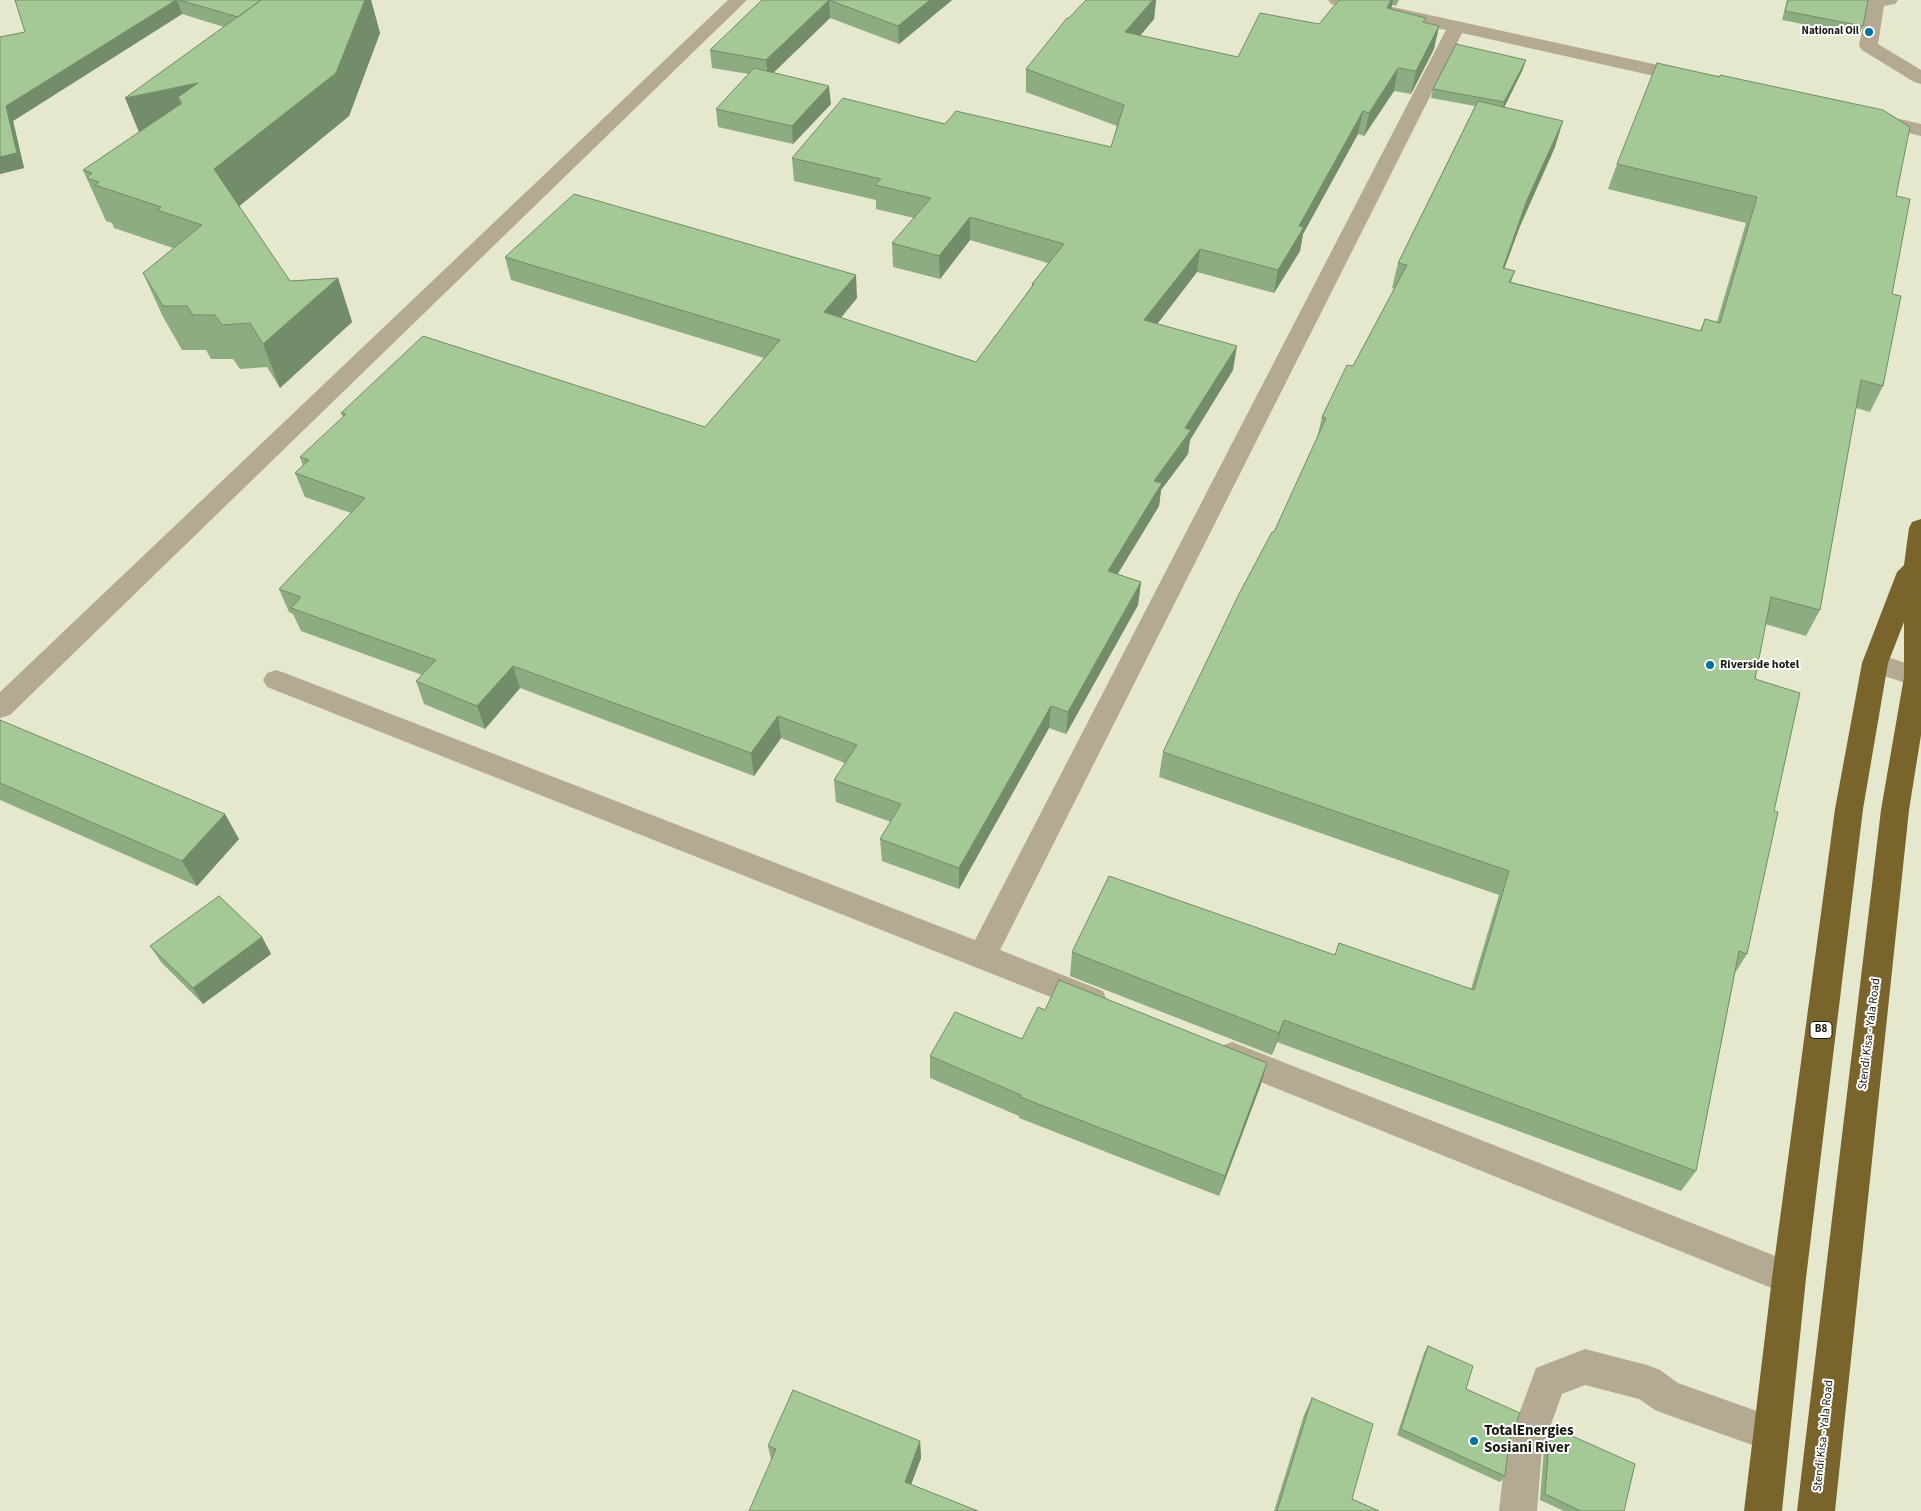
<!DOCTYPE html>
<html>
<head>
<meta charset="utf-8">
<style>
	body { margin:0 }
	canvas { display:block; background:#e5e8cd }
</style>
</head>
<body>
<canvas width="1921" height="1511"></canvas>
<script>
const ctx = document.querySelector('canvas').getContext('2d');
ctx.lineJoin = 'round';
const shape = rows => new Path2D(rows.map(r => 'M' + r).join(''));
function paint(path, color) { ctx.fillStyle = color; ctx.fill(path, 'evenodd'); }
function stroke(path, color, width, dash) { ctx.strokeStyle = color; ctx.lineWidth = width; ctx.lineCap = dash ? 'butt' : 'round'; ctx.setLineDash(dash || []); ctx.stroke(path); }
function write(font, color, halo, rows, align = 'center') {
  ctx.font = font + ' "Source Sans 3",sans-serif'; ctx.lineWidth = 4; ctx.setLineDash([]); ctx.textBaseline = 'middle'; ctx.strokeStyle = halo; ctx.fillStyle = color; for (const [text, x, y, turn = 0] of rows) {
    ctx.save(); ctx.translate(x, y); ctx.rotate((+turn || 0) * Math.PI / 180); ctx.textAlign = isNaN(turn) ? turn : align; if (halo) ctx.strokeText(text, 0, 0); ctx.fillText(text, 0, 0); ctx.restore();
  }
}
paint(shape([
	[728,0,747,0,10,715,0,718,0,692,728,0],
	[1328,0,1361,0,1690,72,1697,74,1699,78,1697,82,1690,84,1462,33,1000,950,1103,991,1107,1000,1103,1009,1092,1013,1081,1009,267,687,263,680,267,673,276,670,285,673,975,940,1446,30,1331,4,1328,0],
	[1868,0,1898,0,1895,4,1884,6,1878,44,1921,70,1921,84,1914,82,1862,50,1859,46,1868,0],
	[1874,113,1921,124,1921,136,1867,123,1864,119,1867,115,1874,113],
	[1875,653,1921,668,1921,688,1866,670,1862,663,1866,656,1875,653],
	[1232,1042,1801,1266,1806,1278,1801,1290,1789,1295,1221,1066,1216,1056,1221,1046,1232,1042],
	[1585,1349,1647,1365,1660,1370,1678,1383,1785,1421,1790,1434,1785,1447,1772,1452,1668,1415,1655,1410,1639,1399,1585,1385,1562,1394,1542,1449,1537,1511,1499,1511,1506,1449,1536,1368,1585,1349]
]), '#b3aa91');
paint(shape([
	[1921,519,1921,735,1909,810,1835,1511,1797,1511,1881,810,1904,677,1904,622,1888,663,1863,809,1806,1278,1782,1511,1744,1511,1772,1278,1835,809,1862,663,1897,572,1904,565,1909,528,1912,522,1921,519]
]), '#79652c');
paint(shape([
	[15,0,371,0,380,33,349,116,239,206,290,281,338,278,352,322,280,388,267,367,240,369,233,359,211,359,206,350,182,350,163,317,143,273,173,249,173,248,114,228,112,223,106,221,83,170,139,133,224,27,182,14,13,121,24,168,0,174,0,37,25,32],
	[762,0,952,0,899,44,830,18,773,73,831,104,793,144,718,127,716,109,749,74,712,68,710,50],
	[1086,0,1156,0,1154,19,1140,36,1238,57,1319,24,1339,0,1399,0,1396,6,1392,5,1391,9,1425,23,1439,26,1434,49,1411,94,1394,91,1364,136,1358,134,1303,234,1300,251,1274,293,1197,272,1157,324,1233,370,1190,440,1188,454,1161,490,1159,506,1118,574,1141,582,1138,605,1066,734,1049,728,959,889,882,861,880,839,891,822,836,802,834,780,845,763,781,738,754,776,520,688,485,729,424,704,416,681,422,675,301,631,293,614,289,612,279,589,351,513,305,497,295,473,303,466,300,457,343,417,341,413,705,427,764,358,511,280,505,257,857,298,841,318,976,362,1032,286,1032,284,1048,263,970,240,940,279,893,267,892,243,914,218,876,209,876,200,794,181,792,158,945,124,1111,147,1117,126,1026,92,1026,69,1069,18],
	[1787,0,1868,0,1863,26,1859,35,1782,20],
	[1523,69,1504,107,1555,147,1520,226,1504,269,1515,271,1511,282,1700,331,1705,319,1717,322,1746,223,1608,189,1617,164,1896,196,1892,294,1883,386,1870,412,1856,408,1820,610,1806,636,1765,624,1755,679,1774,811,1747,954,1735,973,1696,1171,1681,1191,1277,1042,1272,1055,1070,976,1072,952,1335,955,1471,989,1499,895,1159,777,1163,752,1274,532,1317,438,1322,417,1353,366,1394,289,1392,288,1398,263,1475,106,1431,98,1433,89],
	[0,720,239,839,197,886,0,800],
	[262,937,271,954,203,1004,161,962,150,946],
	[1022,1039,1261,1084,1219,1196,1019,1118,1019,1116,930,1078,930,1056],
	[1428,1346,1466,1389,1509,1442,1505,1476,1500,1482,1397,1435,1424,1353],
	[1312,1398,1352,1499,1379,1511,1274,1511,1304,1415],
	[1554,1428,1624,1511,1564,1511,1540,1500,1544,1449,1549,1434],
	[920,1441,921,1458,911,1485,771,1459,768,1446]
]), '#8dac81');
paint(shape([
	[176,0,177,0,182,14,13,121,24,168,0,174,0,157,6,106],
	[365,0,371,0,380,33,349,116,231,213,214,169],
	[829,0,830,18,768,78,766,60],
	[930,0,952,0,899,44,898,26],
	[1153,0,1156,0,1154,19,1123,55,1125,32],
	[1391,0,1393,0,1389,19,1387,8],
	[1439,26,1434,49,1411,94,1416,71],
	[1526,60,1523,69,1502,112,1504,102],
	[1398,68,1394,91,1364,136,1369,113],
	[198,83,182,103,178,97,191,131,143,142,125,98],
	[829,86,831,104,793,144,792,126],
	[1363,111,1358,134,1303,234,1300,251,1274,293,1278,270,1299,226],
	[1563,121,1555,147,1520,226,1495,294,1503,268,1527,200],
	[970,217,970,240,940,279,939,256],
	[1200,249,1197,272,1142,344,1144,320],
	[856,275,857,298,826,335,824,312],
	[338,278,352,322,280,388,263,344],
	[1237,346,1233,370,1190,440,1188,454,1161,490,1159,506,1105,594,1108,571,1154,481,1185,428],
	[1141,582,1138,605,1066,734,1068,712],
	[513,666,520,688,485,729,477,706],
	[1051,706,1049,728,959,889,959,868],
	[778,716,781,738,754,776,751,753],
	[225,814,239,839,197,886,182,861],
	[262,937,271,954,203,1004,193,988],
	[1284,1020,1277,1042,1272,1055,1279,1033],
	[1267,1063,1261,1084,1219,1196,1225,1176],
	[920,1441,921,1458,906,1498,905,1482]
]), '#738c69');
const building = shape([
	[15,0,176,0,6,106,17,153,0,157,0,37,25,32,15,0],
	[179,0,261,0,238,17,179,0],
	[261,0,365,0,336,73,214,169,290,281,338,278,263,344,250,323,222,325,215,315,193,315,187,306,163,306,143,273,202,225,157,210,161,207,95,185,99,182,87,178,92,173,83,170,182,103,178,97,198,83,125,98,261,0],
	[762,0,930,0,898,26,829,0,766,60,710,50,762,0],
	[1086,0,1153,0,1125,32,1238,57,1260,13,1319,24,1339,0,1391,0,1387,8,1426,18,1423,22,1439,26,1416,71,1398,68,1369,113,1363,111,1299,226,1304,227,1278,270,1200,249,1144,320,1237,346,1185,428,1191,430,1154,481,1162,483,1108,571,1141,582,1068,712,1051,706,959,868,880,839,901,804,834,780,857,745,778,716,751,753,513,666,477,706,416,681,436,660,291,608,301,597,279,589,365,498,295,473,309,460,300,457,346,414,341,413,423,336,705,427,780,340,505,257,574,194,856,275,824,312,976,362,1034,284,1032,284,1064,244,970,217,939,256,892,243,931,198,875,185,881,179,792,158,843,98,945,124,956,111,1111,147,1124,105,1026,69,1067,18,1069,18,1086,0],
	[1788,0,1868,0,1863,26,1785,11,1788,0],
	[1456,44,1526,60,1504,102,1433,89,1456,44],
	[1657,63,1720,77,1720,75,1883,110,1910,127,1896,196,1910,199,1892,294,1901,296,1883,386,1861,380,1820,610,1771,597,1755,679,1800,693,1774,811,1778,812,1747,954,1739,951,1696,1171,1284,1020,1279,1033,1072,952,1109,876,1335,955,1339,943,1474,990,1509,871,1163,752,1239,594,1272,532,1274,532,1326,418,1322,417,1347,365,1353,366,1407,265,1398,263,1478,101,1563,121,1527,200,1503,268,1515,271,1509,282,1701,331,1705,319,1720,323,1757,197,1617,164,1657,63],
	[754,68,829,86,792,126,716,109,754,68],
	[0,720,225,814,182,861,0,783,0,720],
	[219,896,262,937,193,988,150,946,219,896],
	[1059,980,1267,1063,1225,1176,1020,1097,1021,1095,930,1056,955,1012,1022,1039,1038,1007,1045,1010,1059,980],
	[1428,1346,1473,1366,1466,1389,1520,1413,1509,1442,1505,1476,1401,1429,1428,1346],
	[793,1390,920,1441,905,1482,978,1511,749,1511,776,1449,768,1446,793,1390],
	[1312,1398,1373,1424,1352,1499,1379,1511,1277,1511,1312,1398],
	[1554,1428,1635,1464,1624,1511,1581,1511,1545,1494,1549,1443,1554,1428]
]);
paint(building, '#a4c896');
stroke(building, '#738c69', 1);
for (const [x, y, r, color] of [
	[1869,32,5,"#00749e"],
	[1710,665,5,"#00749e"],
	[1474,1441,5,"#00749e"]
]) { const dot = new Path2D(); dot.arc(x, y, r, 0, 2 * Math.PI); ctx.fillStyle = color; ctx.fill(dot); stroke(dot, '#fff', 2); }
write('bold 11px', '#191a10', '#fff', [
	["National Oil",1859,32]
], 'right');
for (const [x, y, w] of [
	[1821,1030,22]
]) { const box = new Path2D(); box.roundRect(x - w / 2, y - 8.5, w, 17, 4); ctx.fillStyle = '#fff'; ctx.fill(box); stroke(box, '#191a10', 1); }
write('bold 11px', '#191a10', null, [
	["B8",1821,1030]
]);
write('bold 12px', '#191a10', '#fff', [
	["Riverside hotel",1720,665]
], 'left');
write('12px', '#191a10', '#fff', [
	["Stendi Kisa - Yala Road",1870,1034,-83],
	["Stendi Kisa - Yala Road",1824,1436,-84]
]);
write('bold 15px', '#191a10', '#fff', [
	["TotalEnergies",1484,1432],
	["Sosiani River",1484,1449]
], 'left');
</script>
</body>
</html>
